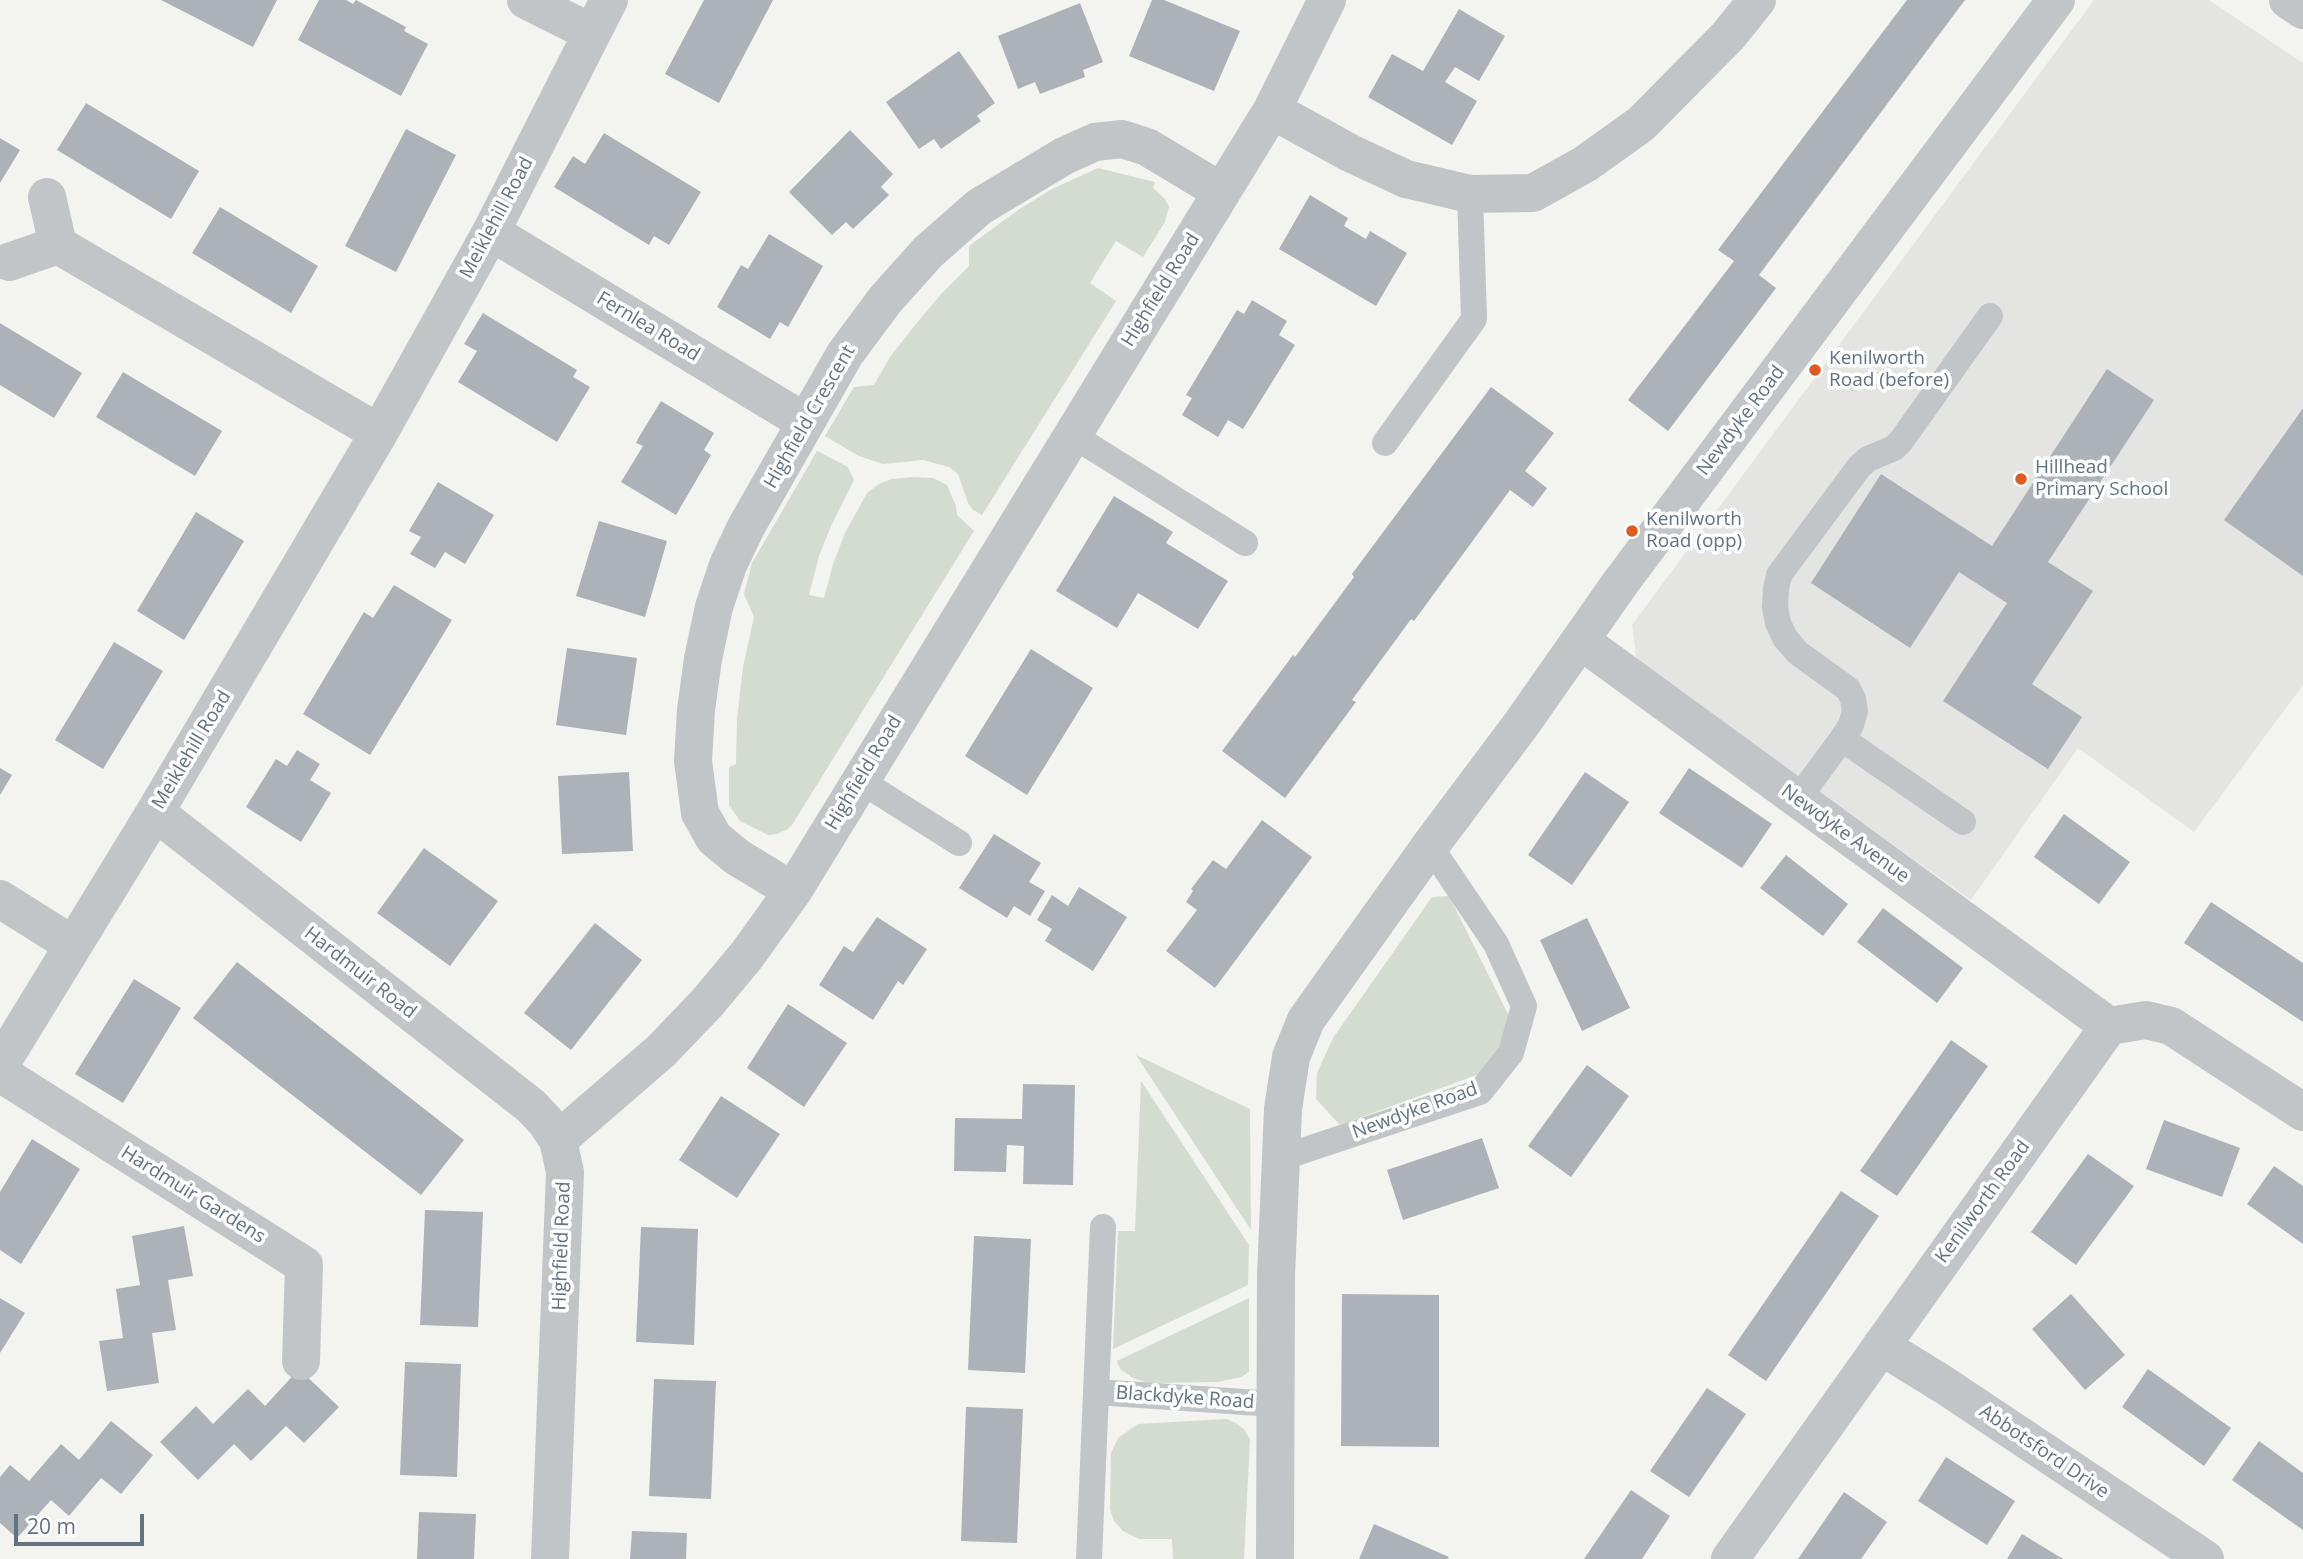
<!DOCTYPE html>
<html>
<head>
<meta charset="utf-8">
<style>
	body { margin:0 }
	#map { position:relative; width:2303px; height:1559px; overflow:hidden; background:#f3f4ef; font-family:"Open Sans",sans-serif }
	canvas { display:block }
	.scale { position:absolute; left:14px; top:1514px; width:130px; height:32px; box-sizing:border-box; border:4px solid #637281; border-top:0; padding-left:9px; font-size:21px; line-height:24px; white-space:nowrap; color:#637281; -webkit-text-stroke:5px #fff; paint-order:stroke }
</style>
</head>
<body>
<div id="map">
<canvas width="2303" height="1559"></canvas>
<div class="scale">20 m</div>
</div>
<script>
const ctx = document.querySelector('canvas').getContext('2d');
ctx.lineJoin = 'round';
function paint(path, color) { ctx.fillStyle = color; ctx.fill(path, 'evenodd'); }
const shape = rows => new Path2D(rows.map(r => 'M' + r).join(''));
function stroke(path, color, width, dash) { ctx.strokeStyle = color; ctx.lineWidth = width; ctx.lineCap = dash ? 'butt' : 'round'; ctx.setLineDash(dash || []); ctx.stroke(path); }
function write(font, color, halo, rows, align = 'center') {
  ctx.font = font + ' "Open Sans",sans-serif'; ctx.lineWidth = 7; ctx.setLineDash([]); ctx.textBaseline = 'middle'; ctx.strokeStyle = halo; ctx.fillStyle = color; for (const [text, x, y, turn = 0] of rows) {
    ctx.save(); ctx.translate(x, y); ctx.rotate((+turn || 0) * Math.PI / 180); ctx.textAlign = isNaN(turn) ? turn : align; if (halo) ctx.strokeText(text, 0, 0); ctx.fillText(text, 0, 0); ctx.restore();
  }
}
paint(shape([
	[2094,0,2209,0,2303,63,2303,685,2194,832,2078,748,1971,900,1637,663,1632,625]
]), '#e4e5e3');
paint(shape([
	[1098,168,1155,182,1153,188,1165,199,1169,207,1165,222,1143,257,1116,241,1090,283,1116,301,982,515,973,510,968,503,958,474,949,467,923,460,883,464,859,456,825,436,854,387,874,385,890,357,915,325,942,293,969,266,969,246,1018,210,1050,190],
	[817,451,848,467,854,480,831,526,819,556,809,595,824,598,833,564,845,533,867,493,879,484,892,479,912,477,933,478,947,485,956,506,957,515,974,531,792,825,786,830,777,834,768,835,740,821,729,805,729,767,736,764,737,719,743,667,754,617,744,594,752,563],
	[1449,896,1511,1020,1505,1051,1485,1072,1340,1125,1316,1099,1317,1073,1333,1038,1432,897],
	[1136,1055,1250,1109,1251,1230],
	[1141,1081,1249,1245,1248,1285,1113,1349,1118,1231,1135,1231],
	[1249,1298,1249,1372,1241,1377,1218,1382,1148,1383,1133,1378,1120,1369,1117,1361],
	[1226,1419,1234,1422,1244,1429,1250,1439,1244,1559,1173,1559,1172,1539,1139,1539,1123,1531,1114,1521,1110,1509,1111,1453,1118,1438,1138,1424]
]), '#d4dbd0');
paint(shape([
	[161,0,277,0,253,47],
	[319,0,346,0,353,4,356,0,406,27,404,31,428,44,401,96,298,40],
	[704,0,773,0,719,103,665,74],
	[1152,0,1164,0,1240,31,1214,91,1129,56],
	[1907,0,1965,0,1759,275,1776,288,1668,431,1628,400,1734,261,1718,250],
	[1080,3,1103,62,1083,70,1085,77,1040,94,1035,82,1018,89,998,36],
	[1459,9,1505,36,1479,81,1455,67,1445,82,1477,101,1452,145,1368,97,1392,54,1423,71],
	[959,51,995,103,977,116,981,121,941,149,934,139,919,149,886,102],
	[86,103,199,171,171,219,57,150],
	[406,129,456,155,396,272,345,246],
	[850,130,893,174,881,187,889,195,853,229,846,222,832,235,789,192],
	[604,133,701,192,669,245,654,236,649,245,554,187,573,156,585,164],
	[0,138,20,150,0,183],
	[1310,195,1348,218,1344,226,1366,239,1370,231,1407,253,1376,306,1279,249],
	[220,207,318,266,291,313,192,253],
	[769,234,823,266,788,327,780,322,770,339,717,307,741,265,748,269],
	[1252,300,1287,321,1279,335,1295,345,1243,429,1228,420,1218,437,1182,415,1192,398,1186,395,1237,310,1244,314],
	[483,313,577,370,573,377,590,387,557,442,458,382,477,351,464,344],
	[0,323,82,373,54,418,0,385],
	[2107,369,2154,400,2048,562,2093,591,2032,684,2082,717,2048,769,1943,701,2007,603,1959,572,1910,648,1811,583,1881,474,1992,546],
	[123,372,222,431,195,476,96,417],
	[1491,387,1554,433,1525,471,1547,488,1533,507,1510,490,1414,621,1411,619,1352,700,1356,702,1285,798,1222,751,1293,655,1295,657,1354,577,1352,574],
	[661,401,714,433,704,450,711,455,676,515,621,482,643,446,636,443,639,437],
	[2303,408,2303,576,2224,520],
	[438,482,494,515,465,564,445,552,435,568,410,554,421,537,409,531],
	[1114,496,1173,532,1166,543,1228,581,1198,629,1138,593,1117,628,1056,591],
	[196,512,244,541,184,640,137,611],
	[599,521,667,541,645,617,576,596],
	[394,585,452,620,370,755,303,714,364,612,373,618],
	[114,642,163,671,103,769,55,740],
	[567,648,637,658,626,735,556,725],
	[1031,649,1093,688,1027,795,965,756],
	[297,750,320,764,310,780,331,793,301,842,246,807,276,759,287,766],
	[0,768,12,775,0,795],
	[1689,768,1772,824,1742,868,1659,813],
	[629,772,633,851,562,854,558,776],
	[1585,772,1629,802,1572,885,1528,855],
	[2064,814,2130,862,2099,904,2034,857],
	[1262,820,1312,857,1215,988,1166,951,1197,910,1186,902,1193,891,1191,889,1213,860,1226,869],
	[994,834,1041,863,1029,882,1045,891,1030,916,1014,906,1007,918,959,888],
	[424,848,498,901,450,966,377,913],
	[1786,855,1848,904,1823,936,1760,888],
	[1079,887,1127,917,1093,971,1045,941,1052,929,1037,920,1052,895,1068,906],
	[2211,902,2303,963,2303,1022,2184,943],
	[1883,908,1963,968,1937,1003,1857,942],
	[877,917,927,949,903,985,898,981,873,1020,819,985,844,946,853,952],
	[1587,918,1630,1008,1582,1031,1540,940],
	[595,923,642,960,571,1050,524,1013],
	[237,962,464,1140,421,1195,193,1018],
	[134,979,181,1008,123,1103,75,1074],
	[788,1004,847,1043,804,1107,747,1068],
	[1951,1040,1988,1066,1897,1196,1860,1171],
	[1587,1065,1629,1096,1571,1177,1528,1146],
	[1023,1084,1075,1085,1073,1185,1023,1184,1024,1146,1007,1145,1006,1172,954,1171,955,1118,1022,1119],
	[721,1096,780,1134,737,1198,679,1160],
	[2164,1120,2240,1148,2222,1197,2146,1169],
	[1482,1138,1499,1188,1403,1220,1387,1170],
	[32,1139,80,1169,21,1264,0,1250,0,1192],
	[2088,1154,2134,1186,2076,1265,2031,1232],
	[2274,1166,2303,1186,2303,1244,2247,1204],
	[1841,1191,1879,1216,1766,1381,1728,1355],
	[425,1210,483,1212,478,1327,420,1325],
	[184,1226,193,1276,168,1280,176,1330,152,1333,159,1383,107,1391,99,1341,123,1338,116,1289,140,1285,132,1236],
	[641,1227,698,1229,694,1345,636,1342],
	[974,1236,1031,1239,1025,1373,968,1370],
	[1342,1294,1439,1295,1439,1447,1341,1446],
	[2071,1294,2125,1355,2085,1390,2032,1329],
	[0,1298,25,1313,0,1353],
	[405,1362,461,1364,457,1477,400,1475],
	[299,1369,339,1407,304,1443,286,1426,251,1461,234,1444,198,1480,160,1442,196,1406,213,1424,248,1389,265,1406],
	[2148,1369,2231,1428,2204,1466,2122,1407],
	[654,1379,716,1381,711,1499,649,1496],
	[1707,1388,1746,1414,1689,1497,1650,1471],
	[966,1407,1023,1409,1017,1543,961,1541],
	[111,1421,153,1455,121,1494,101,1478,69,1516,51,1500,17,1538,0,1523,0,1477,10,1465,29,1481,61,1444,79,1460],
	[2259,1441,2303,1473,2303,1530,2232,1480],
	[1946,1457,2015,1501,1987,1545,1918,1501],
	[1631,1490,1670,1516,1642,1559,1584,1559],
	[1844,1492,1887,1522,1861,1559,1798,1559],
	[419,1512,476,1514,474,1559,417,1559],
	[1374,1524,1449,1557,1448,1559,1359,1559],
	[632,1531,687,1533,686,1559,630,1559],
	[2022,1534,2063,1559,2007,1559]
]), '#acb2b8');
stroke(shape([
	[1072,435,1245,543],
	[1385,443,1474,319,1470,194],
	[1842,739,1851,725,1855,711,1853,699,1848,689,1798,653,1785,638,1778,623,1775,607,1776,589,1779,575,1859,467,1868,459,1894,448,1901,441,1990,316],
	[859,780,959,843],
	[1797,800,1842,739,1963,822],
	[1281,1158,1480,1092,1511,1053,1524,1006,1496,944,1430,846],
	[1096,1392,1274,1404],
	[1089,1559,1103,1227]
]), '#c1c5c8', 26);
stroke(shape([
	[526,0,592,33],
	[2288,0,2303,10],
	[1272,110,1350,153,1406,179,1470,194,1533,193,1585,164,1641,124,1728,36,1757,0],
	[491,232,805,422],
	[58,245,379,433],
	[9,262,58,245,47,197],
	[1581,641,2109,1026],
	[155,812,531,1106,546,1122,558,1140],
	[793,891,737,857,714,838,700,813,693,761,696,710,703,659,714,607,728,565,746,527,845,354,885,300,928,252,979,207,1064,156,1095,142,1122,139,1147,147,1222,192],
	[0,899,73,945],
	[0,1065,155,812,379,433,491,232,609,0],
	[0,1073,304,1265,301,1361],
	[1881,1346,1944,1385,2205,1559],
	[550,1559,565,1172,558,1140,661,1051,707,1003,747,955,793,891,1272,110,1327,0],
	[1275,1559,1276,1276,1283,1109,1291,1057,1306,1020,1430,846,1520,726,1621,582,2056,0],
	[1730,1559,2109,1026,2146,1020,2171,1026,2303,1112]
]), '#c1c5c8', 38);
for (const [x, y, r, color] of [
	[1815,370,7,"#e25821"],
	[2021,479,7,"#e25821"],
	[1632,531,7,"#e25821"]
]) { const dot = new Path2D(); dot.arc(x, y, r, 0, 2 * Math.PI); ctx.fillStyle = color; ctx.fill(dot); stroke(dot, '#fff', 2.5); }
write('19px', '#637281', '#fff', [
	["Meiklehill Road",497,218,-62],
	["Highfield Road",1161,290,-58],
	["Fernlea Road",648,327,31],
	["Highfield Crescent",810,417,-60],
	["Newdyke Road",1741,421,-53],
	["Meiklehill Road",192,750,-59],
	["Highfield Road",864,773,-59],
	["Newdyke Avenue",1845,834,36],
	["Hardmuir Road",360,973,38],
	["Newdyke Road",1415,1111,-20],
	["Hardmuir Gardens",193,1195,32],
	["Kenilworth Road",1983,1202,-54],
	["Highfield Road",562,1246,-88],
	["Blackdyke Road",1185,1398,4],
	["Abbotsford Drive",2044,1452,34]
]);
write('19px', '#637281', '#fff', [
	["Kenilworth",1829,359],
	["Road (before)",1829,381],
	["Hillhead",2035,468],
	["Primary School",2035,490],
	["Kenilworth",1646,520],
	["Road (opp)",1646,542]
], 'left');
</script>
</body>
</html>
